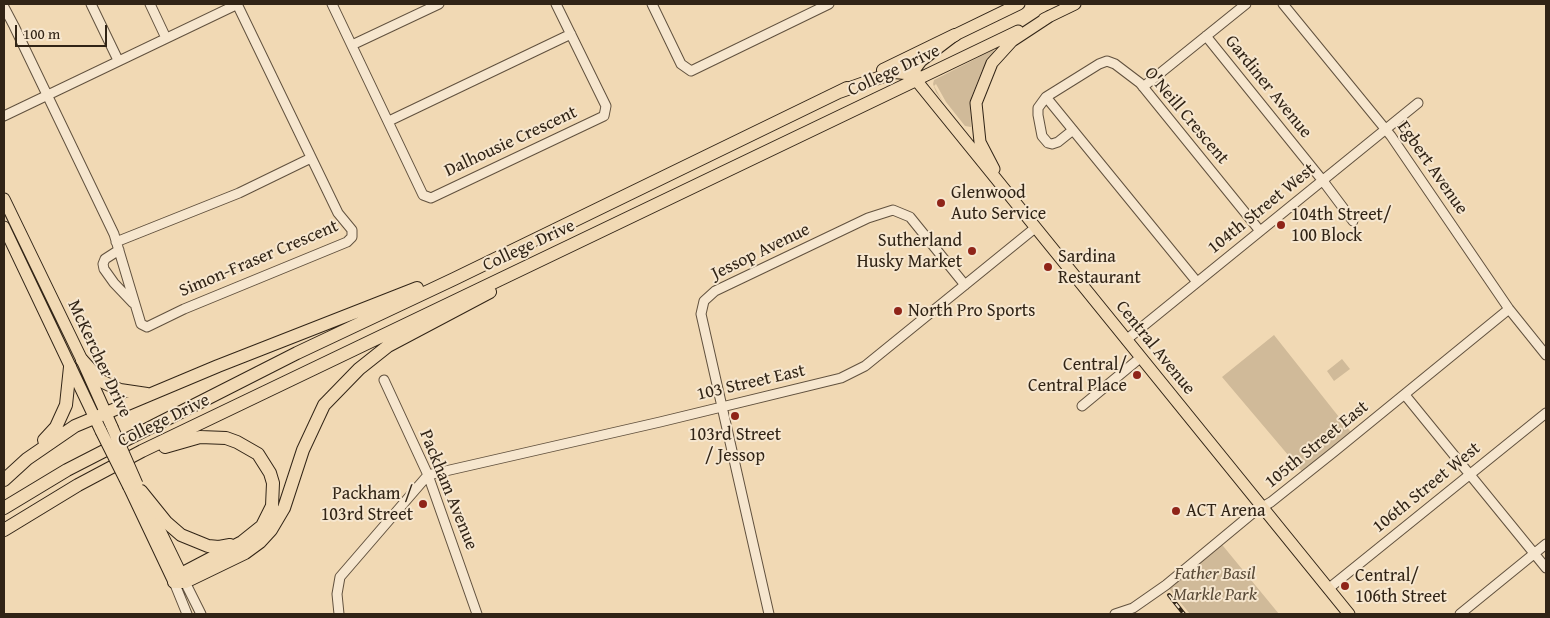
<!DOCTYPE html>
<html>
<head>
<meta charset="utf-8">
<style>
	body { margin:0 }
	#map { position:relative; width:1550px; height:618px; overflow:hidden; background:#f1d9b4; font-family:"Gentium Book Plus",serif }
	canvas { display:block }
	.frame { position:absolute; inset:0; border:5px solid #312416; pointer-events:none }
	.scale { position:absolute; left:15px; top:25px; width:92px; height:22px; box-sizing:border-box; border:2px solid #312416; border-top:0; padding-left:6px; font-size:15px; line-height:18px; white-space:nowrap; color:#312416; -webkit-text-stroke:4px #f6e6ce; paint-order:stroke }
</style>
</head>
<body>
<div id="map">
<canvas width="1550" height="618"></canvas>
<div class="frame"></div>
<div class="scale">100 m</div>
</div>
<script>
const ctx = document.querySelector('canvas').getContext('2d');
ctx.lineJoin = 'round';
function paint(path, color) { ctx.fillStyle = color; ctx.fill(path, 'evenodd'); }
const shape = rows => new Path2D(rows.map(r => 'M' + r).join(''));
function stroke(path, color, width, dash) { ctx.strokeStyle = color; ctx.lineWidth = width; ctx.lineCap = dash ? 'butt' : 'round'; ctx.setLineDash(dash || []); ctx.stroke(path); }
function write(font, color, halo, rows, align = 'center') {
  ctx.font = font + ' "Gentium Book Plus",serif'; ctx.lineWidth = 4; ctx.setLineDash([]); ctx.textBaseline = 'middle'; ctx.strokeStyle = halo; ctx.fillStyle = color; for (const [text, x, y, turn = 0] of rows) {
    ctx.save(); ctx.translate(x, y); ctx.rotate((+turn || 0) * Math.PI / 180); ctx.textAlign = isNaN(turn) ? turn : align; if (halo) ctx.strokeText(text, 0, 0); ctx.fillText(text, 0, 0); ctx.restore();
  }
}
paint(shape([
	[993,50,995,52,982,70,972,95,970,104,971,127,965,126,946,102,936,84,934,86,943,102,936,92,933,84,934,80],
	[1274,335,1354,436,1305,475,1222,377],
	[1342,359,1350,369,1334,381,1327,371],
	[1219,541,1279,614,1190,614,1166,585]
]), '#d0ba99');
const minor = shape([
	[91,4,118,60],
	[150,4,166,38],
	[332,4,423,195,431,198,604,116,606,106,556,4],
	[652,4,681,64,691,71,829,4],
	[1283,4,1391,136,1509,309,1546,355],
	[4,7,14,26,114,234,141,324,147,327,184,309,347,242,352,237,352,230,338,213,237,4],
	[1206,36,1323,181,1353,221],
	[352,45,439,4],
	[1143,87,1246,4],
	[1046,97,1197,282],
	[4,116,238,4],
	[389,121,571,34],
	[1073,130,1058,142,1052,144,1048,143,1042,136,1038,115,1038,108,1046,97,1099,64,1107,61,1115,64,1140,83,1260,231],
	[116,242,239,193,311,158],
	[119,250,105,259,103,264,104,269,114,283,133,303],
	[1126,340,1418,103],
	[384,380,428,475,477,614],
	[1405,395,1546,568],
	[1082,406,1140,358],
	[174,582,187,614],
	[185,582,201,614],
	[1328,589,1546,413],
	[339,614,337,594,340,577,428,475,660,422,841,378,865,366,1035,228],
	[769,614,701,314,704,301,715,291,868,218,893,210,910,217,965,285],
	[1115,614,1133,608,1166,585,1254,512,1271,502,1335,451,1509,309],
	[1460,614,1546,544]
]);
const major = shape([
	[1044,19,1075,4],
	[916,80,1349,614],
	[916,80,1018,31],
	[916,80,915,69,921,61,955,35,1019,4],
	[994,169,980,142,976,103,992,63,1012,41,1050,16],
	[4,199,82,360,112,427],
	[4,227,101,431],
	[129,487,174,582],
	[146,502,185,582]
]);
const highway = shape([
	[883,70,955,35],
	[82,360,101,381,120,390,147,394],
	[44,440,56,427,66,405,70,367],
	[165,447,200,437,226,438,237,442,258,454,270,473,273,483,272,506,262,526,242,542,181,574,174,582],
	[4,480,27,459,75,426,218,366,417,288],
	[141,491,166,522,181,535,208,546,219,547,230,545],
	[4,508,67,470,106,450,297,353,454,279,847,88],
	[4,530,78,485,142,451,916,80,905,73,895,72,839,92],
	[174,582,185,582,245,553,260,542,271,530,284,508,303,450,324,405,359,369,388,346,490,292]
]);
stroke(minor, '#61513e', 11);
stroke(major, '#312416', 13);
stroke(highway, '#312416', 14);
stroke(minor, '#f6e6ce', 9);
stroke(major, '#f1d9b4', 11);
stroke(highway, '#f1d9b4', 12);
const rail = shape([
	[1169,595,1184,614]
]);
stroke(rail, '#312416', 4);
stroke(rail, '#f6e6ce', 2, [5.5]);
const majorBridge = shape([
	[112,427,137,484],
	[101,431,129,487]
]);
stroke(majorBridge, '#312416', 13, []);
stroke(majorBridge, '#f1d9b4', 11);
for (const [x, y, r, color] of [
	[941,203,5,"#8f2418"],
	[1281,225,5,"#8f2418"],
	[972,251,5,"#8f2418"],
	[1048,267,5,"#8f2418"],
	[898,311,5,"#8f2418"],
	[1137,375,5,"#8f2418"],
	[735,416,5,"#8f2418"],
	[423,504,5,"#8f2418"],
	[1176,511,5,"#8f2418"],
	[1345,586,5,"#8f2418"]
]) { const dot = new Path2D(); dot.arc(x, y, r, 0, 2 * Math.PI); ctx.fillStyle = color; ctx.fill(dot); stroke(dot, '#f6e6ce', 2); }
write('18px', '#312416', '#f6e6ce', [
	["College Drive",894,71,-25],
	["Gardiner Avenue",1268,87,51],
	["O'Neill Crescent",1186,116,50],
	["Dalhousie Crescent",511,142,-25],
	["Egbert Avenue",1432,168,55],
	["104th Street West",1262,209,-39],
	["College Drive",529,246,-25],
	["Jessop Avenue",761,252,-26],
	["Simon-Fraser Crescent",259,259,-23],
	["Central Avenue",1155,348,51],
	["McKercher Drive",99,359,65],
	["103 Street East",751,383,-13],
	["College Drive",164,421,-26],
	["105th Street East",1317,445,-39],
	["106th Street West",1427,488,-39],
	["Packham Avenue",448,490,68]
]);
write('18px', '#312416', '#f6e6ce', [
	["Glenwood",951,193],
	["Auto Service",951,214],
	["104th Street/",1291,215],
	["100 Block",1291,236],
	["Sutherland",962,241,"right"],
	["Husky Market",962,262,"right"],
	["Sardina",1058,257],
	["Restaurant",1058,278],
	["North Pro Sports",908,311],
	["Central/",1127,365,"right"],
	["Central Place",1127,386,"right"],
	["103rd Street",735,435,"center"],
	["/ Jessop",735,456,"center"],
	["Packham /",413,494,"right"],
	["103rd Street",413,515,"right"],
	["ACT Arena",1186,511],
	["Central/",1355,576],
	["106th Street",1355,597]
], 'left');
write('italic 18px', '#594a37', '#f6e6ce', [
	["Father Basil",1215,574],
	["Markle Park",1215,595]
]);
</script>
</body>
</html>
